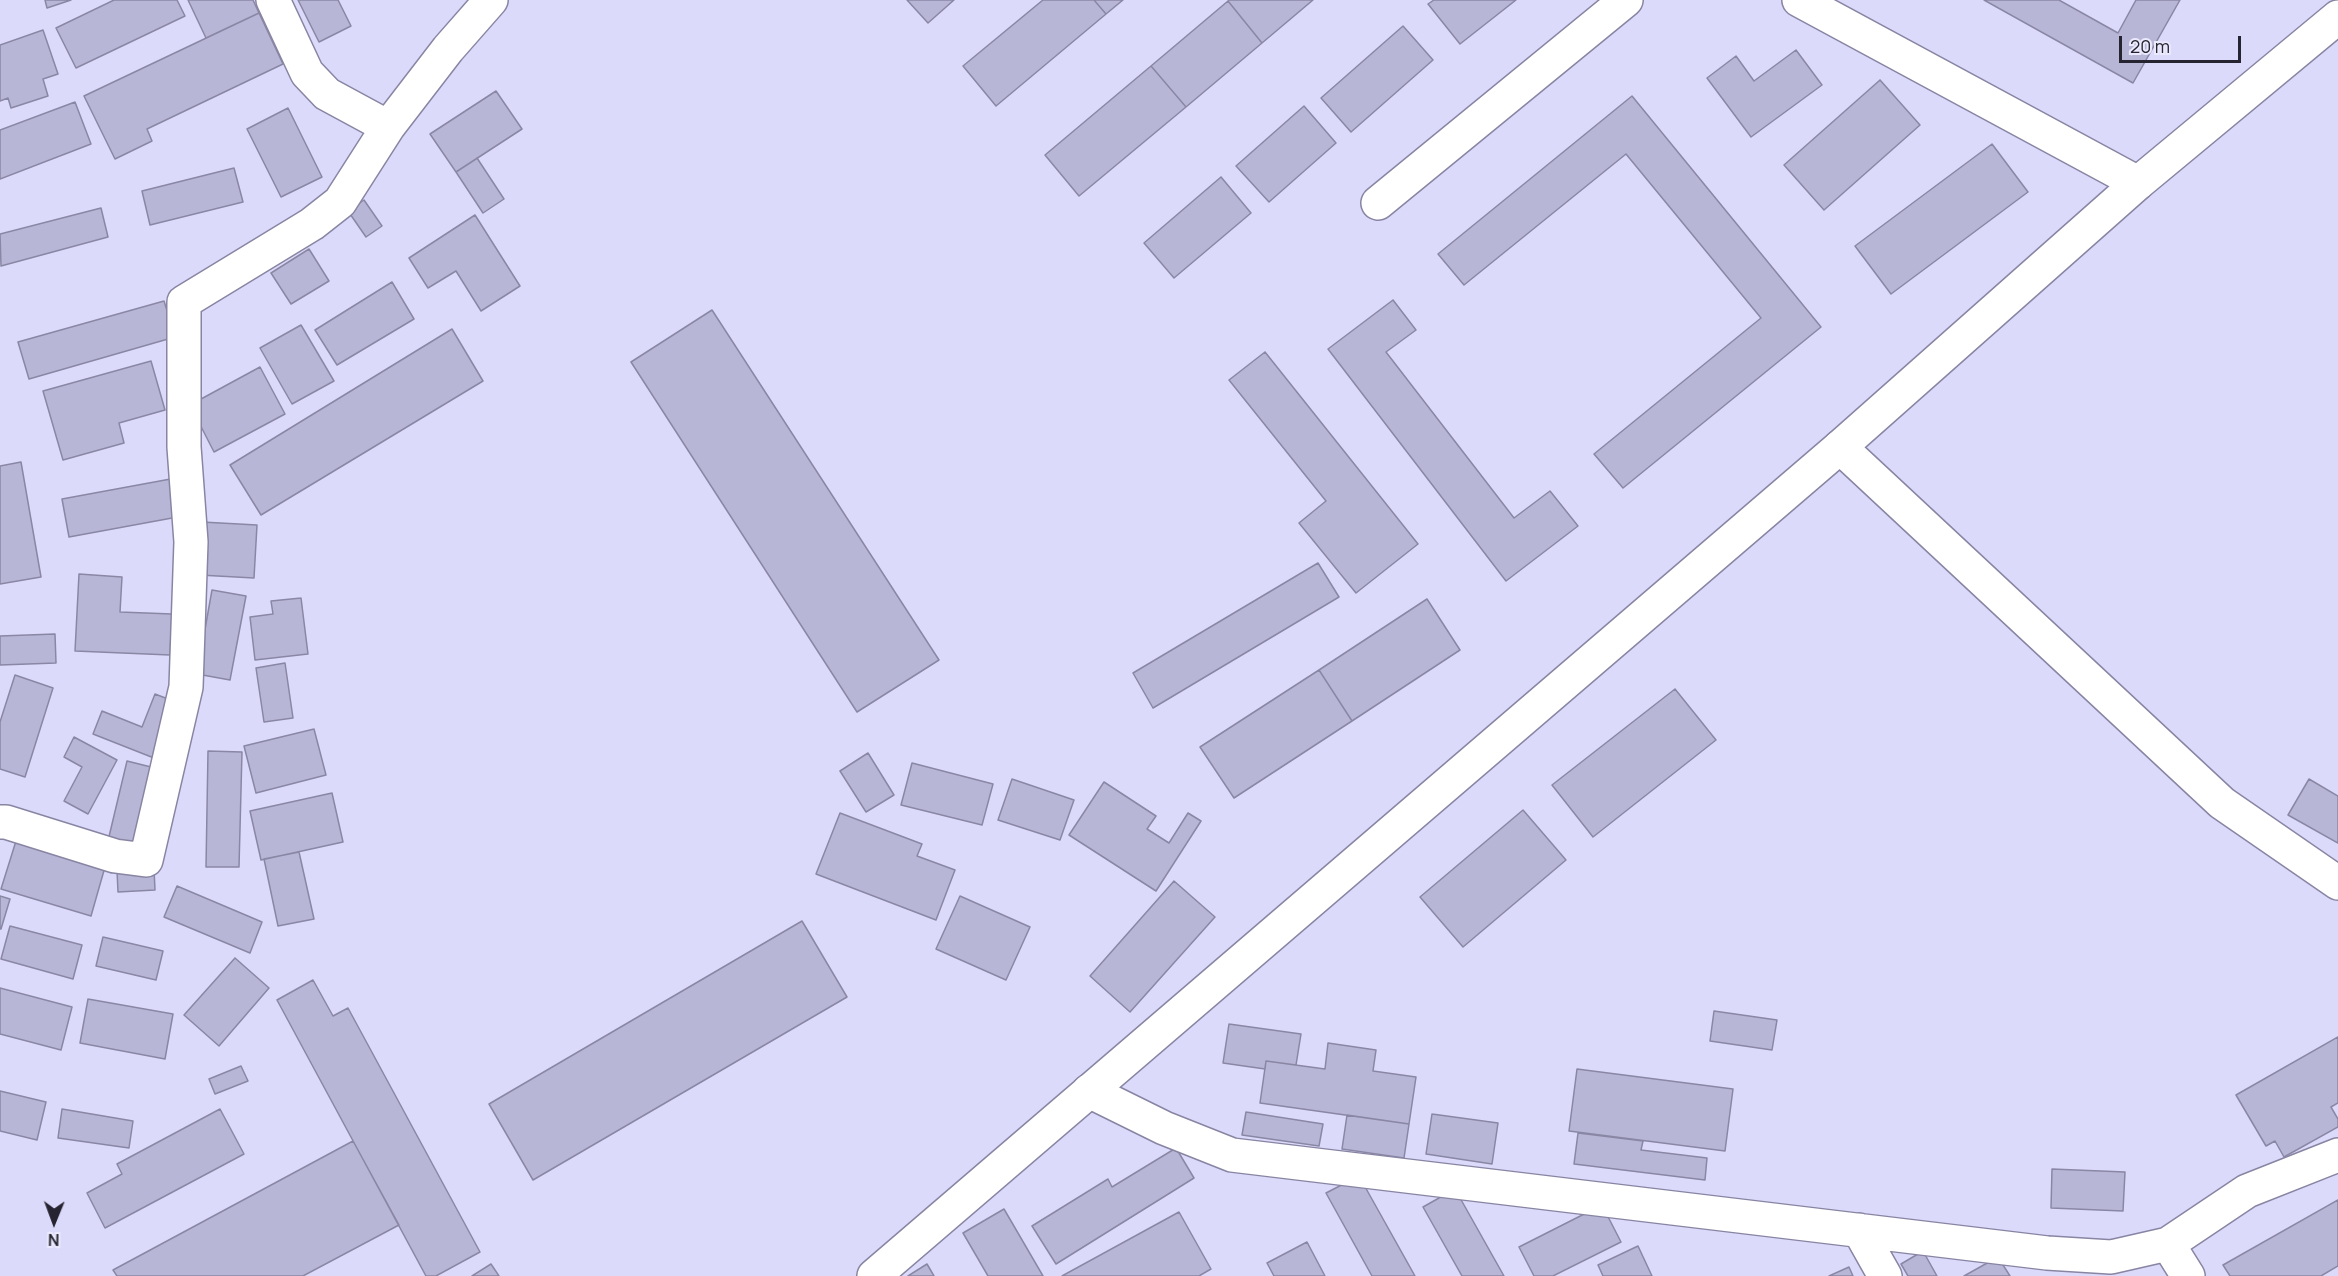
<!DOCTYPE html>
<html>
<head>
<meta charset="utf-8">
<style>
	body { margin:0 }
	#map { position:relative; width:2338px; height:1276px; overflow:hidden; background:#dcdafb; font-family:Manrope,sans-serif }
	canvas { display:block }
	.north { position:absolute; left:24px; top:1192px; width:60px; height:60px; -webkit-text-stroke:4px #eae9fd; paint-order:stroke; rotate:181deg; font-size:16px; font-weight:700; line-height:24px; text-align:center; color:#252430 }
	.north::after { content:''; display:block; margin:auto; width:21px; height:27px; background:#252430; clip-path:polygon(50% 0,100% 100%,50% 72%,0 100%) }
	.scale { position:absolute; left:2119px; top:36px; width:122px; height:27px; box-sizing:border-box; border:3px solid #252430; border-top:0; padding-left:8px; font-size:18px; line-height:21px; white-space:nowrap; color:#252430; -webkit-text-stroke:4px #eae9fd; paint-order:stroke }
</style>
</head>
<body>
<div id="map">
<canvas width="2338" height="1276"></canvas>
<div class="north">N</div>
<div class="scale">20 m</div>
</div>
<script>
const ctx = document.querySelector('canvas').getContext('2d');
ctx.lineJoin = 'round';
function paint(path, color) { ctx.fillStyle = color; ctx.fill(path, 'evenodd'); }
const shape = rows => new Path2D(rows.map(r => 'M' + r).join(''));
function stroke(path, color, width, dash) { ctx.strokeStyle = color; ctx.lineWidth = width; ctx.lineCap = dash ? 'butt' : 'round'; ctx.setLineDash(dash || []); ctx.stroke(path); }
const building = shape([
	[45,0,71,0,47,8,45,0],
	[114,0,177,0,185,16,76,68,56,28,114,0],
	[188,0,253,0,259,13,206,38,188,0],
	[298,0,338,0,351,26,319,42,298,0],
	[907,0,954,0,928,23,907,0],
	[1043,0,1094,0,1106,14,996,106,963,66,1043,0],
	[1094,0,1123,0,1106,14,1094,0],
	[1229,0,1313,0,1262,43,1228,1,1229,0],
	[1434,0,1516,0,1460,44,1428,4,1434,0],
	[1984,0,2059,0,2118,33,2136,0,2180,0,2133,83,1984,0],
	[1228,1,1262,43,1186,107,1151,66,1228,1],
	[259,13,283,64,147,129,152,141,115,159,84,96,259,13],
	[1403,26,1433,60,1351,132,1321,98,1403,26],
	[43,30,58,74,43,79,48,96,11,108,8,98,0,101,0,45,43,30],
	[1796,50,1822,85,1751,137,1707,78,1736,56,1754,81,1796,50],
	[1151,66,1186,107,1079,196,1045,155,1151,66],
	[1880,80,1920,125,1824,210,1784,165,1880,80],
	[496,91,522,129,456,172,430,134,496,91],
	[1632,96,1821,327,1623,488,1594,454,1761,318,1626,154,1464,285,1438,254,1632,96],
	[75,102,91,144,0,179,0,130,75,102],
	[1304,106,1336,143,1269,202,1236,166,1304,106],
	[288,108,322,177,281,197,247,129,288,108],
	[1992,144,2028,192,1891,294,1855,246,1992,144],
	[477,158,504,199,483,213,456,172,477,158],
	[234,168,243,202,150,225,142,191,234,168],
	[1221,177,1251,213,1174,278,1144,243,1221,177],
	[364,200,382,226,366,237,348,211,364,200],
	[101,208,108,237,1,266,0,234,101,208],
	[475,215,520,286,481,311,456,271,428,288,409,258,475,215],
	[309,249,329,281,291,304,271,273,309,249],
	[392,282,414,319,337,365,315,330,392,282],
	[1393,300,1416,330,1386,352,1514,518,1550,491,1578,526,1506,581,1328,349,1393,300],
	[164,301,175,337,29,379,18,342,164,301],
	[712,310,939,660,857,712,631,362,712,310],
	[301,325,334,381,292,404,260,348,301,325],
	[452,329,483,381,261,515,230,465,452,329],
	[1265,352,1418,544,1356,593,1299,523,1326,501,1229,380,1265,352],
	[151,361,165,410,119,423,124,443,63,460,43,391,151,361],
	[260,367,285,414,214,452,190,405,260,367],
	[21,462,41,577,0,584,0,466,21,462],
	[176,478,183,516,69,537,62,499,176,478],
	[202,522,257,525,254,578,199,575,202,522],
	[1318,563,1339,597,1153,708,1133,673,1318,563],
	[79,574,122,577,120,612,172,614,170,655,75,651,79,574],
	[212,590,246,596,230,680,197,674,212,590],
	[301,598,308,654,255,660,250,617,273,614,271,601,301,598],
	[1427,599,1460,650,1352,721,1319,670,1427,599],
	[55,634,56,663,0,665,0,636,55,634],
	[285,663,293,718,264,722,256,668,285,663],
	[1319,670,1352,721,1234,798,1200,747,1319,670],
	[15,675,53,688,25,777,0,769,0,722,15,675],
	[1675,689,1716,740,1593,837,1552,785,1675,689],
	[155,694,181,704,159,760,93,734,102,711,142,727,155,694],
	[314,729,326,775,256,793,244,746,314,729],
	[74,737,117,760,88,814,64,801,82,767,64,757,74,737],
	[208,751,242,752,239,867,206,867,208,751],
	[868,753,894,795,866,812,840,771,868,753],
	[127,761,159,769,139,853,107,845,127,761],
	[912,763,993,784,982,825,901,805,912,763],
	[1012,779,1074,800,1060,840,998,820,1012,779],
	[2309,779,2338,796,2338,843,2288,815,2309,779],
	[1104,782,1156,816,1147,829,1169,843,1188,813,1201,821,1156,891,1069,835,1104,782],
	[332,793,343,842,261,860,250,811,332,793],
	[1523,810,1566,860,1463,947,1420,897,1523,810],
	[840,813,922,844,917,856,955,870,936,920,816,874,840,813],
	[16,841,105,867,91,916,1,889,16,841],
	[299,852,314,919,278,926,264,859,299,852],
	[154,869,155,890,118,892,117,871,154,869],
	[1174,881,1215,917,1130,1012,1090,976,1174,881],
	[177,886,262,922,250,953,164,917,177,886],
	[0,896,10,899,1,929,0,929,0,896],
	[960,896,1030,927,1006,980,936,949,960,896],
	[802,921,847,997,533,1180,489,1104,802,921],
	[10,926,82,945,73,979,1,959,10,926],
	[103,937,163,951,156,980,96,966,103,937],
	[235,958,269,988,219,1046,184,1015,235,958],
	[313,980,333,1016,348,1008,480,1252,436,1276,426,1276,277,1000,313,980],
	[0,988,72,1007,61,1050,0,1034,0,988],
	[88,999,173,1014,165,1059,80,1043,88,999],
	[1714,1011,1777,1020,1772,1050,1710,1041,1714,1011],
	[1229,1024,1301,1034,1296,1065,1266,1061,1265,1069,1223,1063,1229,1024],
	[2338,1037,2338,1103,2331,1107,2338,1119,2338,1127,2284,1157,2275,1141,2266,1146,2236,1095,2338,1037],
	[1328,1043,1376,1050,1373,1071,1416,1077,1409,1124,1260,1103,1266,1061,1325,1069,1328,1043],
	[241,1066,248,1081,215,1094,209,1079,241,1066],
	[1577,1069,1733,1089,1725,1151,1569,1131,1577,1069],
	[0,1091,46,1102,37,1140,0,1131,0,1091],
	[62,1109,133,1121,129,1148,58,1138,62,1109],
	[220,1109,244,1154,105,1228,87,1193,122,1174,117,1164,220,1109],
	[1246,1112,1323,1124,1319,1146,1242,1135,1246,1112],
	[1432,1114,1498,1123,1492,1164,1426,1154,1432,1114],
	[1347,1115,1409,1124,1404,1158,1342,1149,1347,1115],
	[1578,1133,1643,1141,1641,1150,1707,1158,1705,1180,1574,1164,1578,1133],
	[353,1141,399,1225,303,1276,117,1276,113,1270,353,1141],
	[1176,1148,1194,1178,1056,1264,1032,1226,1108,1179,1112,1187,1176,1148],
	[2052,1169,2125,1172,2123,1211,2051,1208,2052,1169],
	[1359,1176,1415,1276,1372,1276,1326,1193,1359,1176],
	[1455,1189,1504,1276,1462,1276,1423,1207,1455,1189],
	[2338,1200,2338,1266,2321,1276,2230,1276,2223,1265,2338,1200],
	[1602,1205,1621,1242,1553,1276,1534,1276,1519,1247,1602,1205],
	[1004,1209,1043,1276,988,1276,963,1233,1004,1209],
	[1179,1212,1211,1269,1199,1276,1062,1276,1179,1212],
	[1307,1242,1325,1276,1274,1276,1267,1263,1307,1242],
	[1638,1246,1652,1276,1603,1276,1598,1265,1638,1246],
	[1923,1251,1937,1276,1908,1276,1901,1264,1923,1251],
	[1998,1257,2010,1276,1964,1276,1998,1257],
	[491,1264,499,1276,472,1276,491,1264],
	[927,1264,934,1276,908,1276,927,1264],
	[1849,1267,1853,1276,1829,1276,1849,1267]
]);
paint(building, '#b8b6d6');
stroke(building, '#8a87a5', 1.5);
const minor = shape([
	[273,0,307,73,327,94,388,127],
	[1799,0,2138,183],
	[1378,203,1626,0],
	[1840,447,2222,803,2338,883],
	[0,822,6,822,115,856,146,860,186,687,191,542,184,447,184,302,312,224,340,202,388,127,448,49,491,0],
	[1089,1091,1164,1128,1232,1155,2047,1253,2111,1257,2168,1244,2247,1191,2338,1155],
	[1859,1230,1885,1276],
	[2168,1244,2188,1276]
]);
const major = shape([
	[874,1276,1840,447,2138,183,2338,17]
]);
stroke(minor, '#8885a3', 36);
stroke(major, '#8885a3', 36);
stroke(minor, '#fff', 33);
stroke(major, '#fff', 33);
</script>
</body>
</html>
